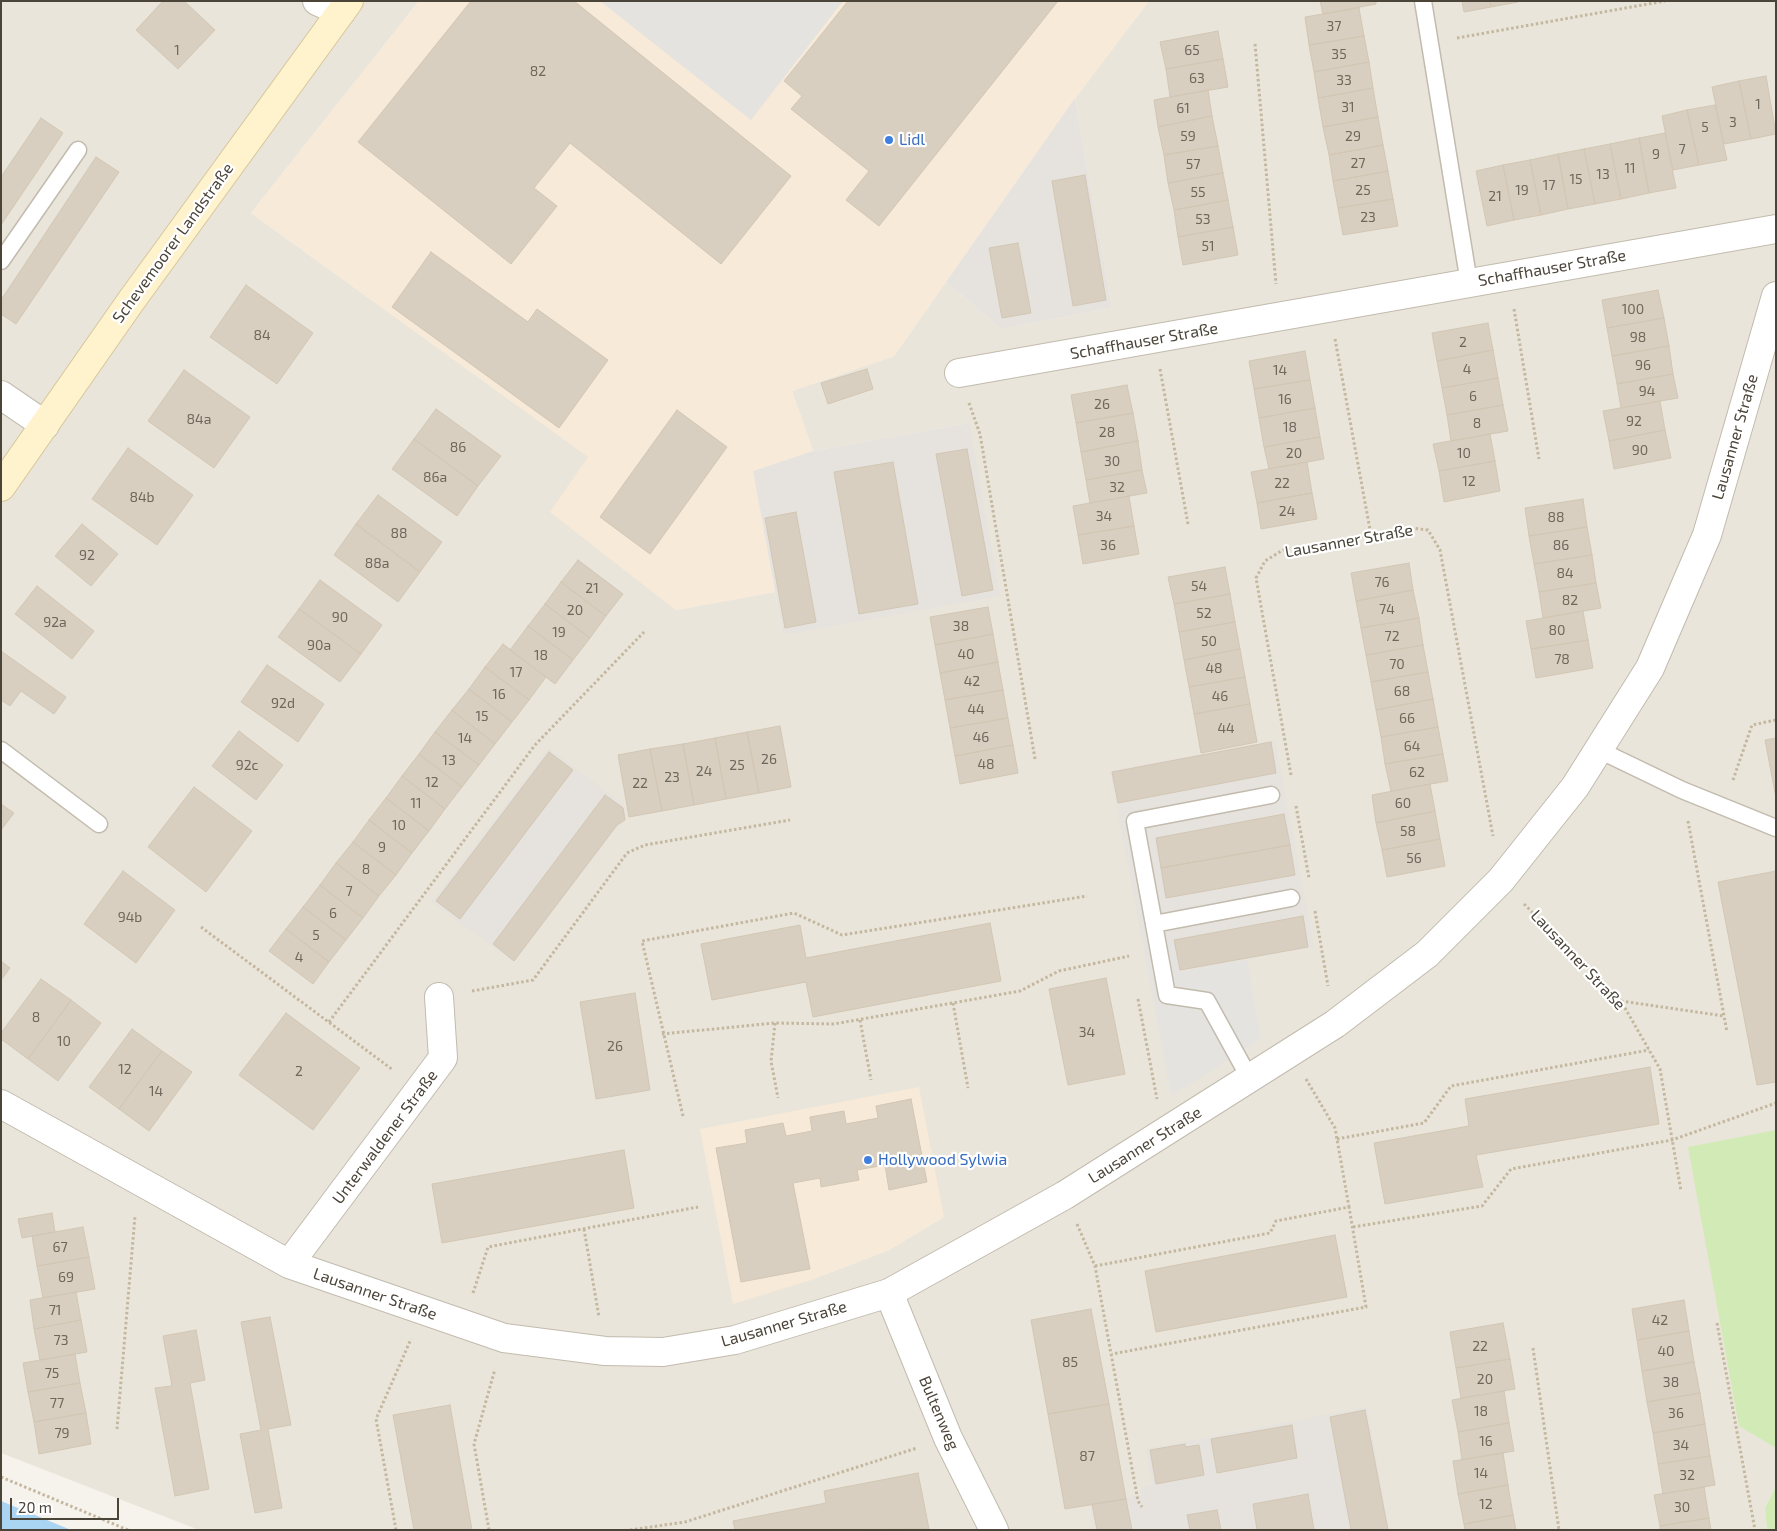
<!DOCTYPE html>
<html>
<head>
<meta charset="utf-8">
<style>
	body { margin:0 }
	#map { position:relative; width:1777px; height:1531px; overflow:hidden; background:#f6f3ec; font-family:"Exo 2",sans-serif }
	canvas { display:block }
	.frame { position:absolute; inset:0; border:2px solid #4b4439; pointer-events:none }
	.scale { position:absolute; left:10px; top:1498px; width:109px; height:22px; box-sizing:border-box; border:2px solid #4b4439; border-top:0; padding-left:6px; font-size:15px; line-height:18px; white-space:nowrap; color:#4b4439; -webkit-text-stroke:4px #fff; paint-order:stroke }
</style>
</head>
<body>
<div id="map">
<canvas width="1777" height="1531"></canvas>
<div class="frame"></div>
<div class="scale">20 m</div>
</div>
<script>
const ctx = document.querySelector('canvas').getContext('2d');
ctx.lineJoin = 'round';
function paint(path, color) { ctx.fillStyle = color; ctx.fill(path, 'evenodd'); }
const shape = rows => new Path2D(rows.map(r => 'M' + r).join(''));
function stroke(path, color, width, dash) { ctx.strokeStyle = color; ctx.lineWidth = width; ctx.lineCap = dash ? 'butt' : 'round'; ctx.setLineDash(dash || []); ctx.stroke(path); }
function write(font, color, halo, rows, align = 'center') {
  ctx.font = font + ' "Exo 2",sans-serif'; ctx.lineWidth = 4.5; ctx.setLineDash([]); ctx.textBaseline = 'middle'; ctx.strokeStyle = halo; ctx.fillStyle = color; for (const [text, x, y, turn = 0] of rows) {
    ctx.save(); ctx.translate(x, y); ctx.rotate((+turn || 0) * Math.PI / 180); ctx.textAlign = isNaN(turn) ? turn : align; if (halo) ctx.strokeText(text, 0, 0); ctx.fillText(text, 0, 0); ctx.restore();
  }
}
paint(shape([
	[1,1,419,1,251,213,589,457,551,512,676,610,775,592,783,635,969,423,813,451,792,391,894,356,946,282,1001,329,1112,308,1075,98,1149,1,1776,1,1776,1486,1765,1508,1767,1530,199,1530,1,1453],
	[944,1217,889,1250,808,1281]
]), '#eae5da');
paint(shape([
	[419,1,1149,1,1066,111,894,356,792,391,813,451,753,471,775,592,676,610,550,512,588,457,251,213],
	[919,1087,944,1217,889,1250,808,1281,733,1304,700,1129]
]), '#f7ead8');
paint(shape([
	[1075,98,1112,308,1001,329,946,282],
	[969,423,1000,596,783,635,753,471,813,451],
	[1275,740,1314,947,1180,972,1174,940,1143,945,1110,771],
	[549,748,624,805,626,820,618,826,514,962,432,902],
	[1367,1407,1389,1530,1095,1530,1090,1504,1142,1495,1141,1487,1152,1485,1146,1449]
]), '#e6e2dd');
paint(shape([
	[1776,1130,1776,1448,1739,1426,1688,1147],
	[1776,1486,1776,1530,1767,1530,1765,1508]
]), '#d2eab5');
paint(shape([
	[600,1,843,1,751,120],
	[1174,940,1180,972,1247,960,1261,1039,1171,1096,1143,945]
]), '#e5e3e0');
paint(shape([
	[1,1501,71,1530,1,1530]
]), '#a9d4f2');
const building = shape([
	[163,1,184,1,215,30,178,69,136,30,163,1],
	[471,1,574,1,791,176,721,264,570,143,534,188,557,206,511,264,358,142,471,1],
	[848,1,1058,1,879,226,846,200,869,171,791,109,802,96,784,81,848,1],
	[1320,1,1376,1,1376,4,1323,14,1320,1],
	[1462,1,1490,1,1491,7,1464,12,1462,1],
	[1490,1,1518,1,1518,2,1491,7,1490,1],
	[1359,8,1364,36,1309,45,1305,17,1359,8],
	[1218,31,1223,59,1166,69,1160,42,1218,31],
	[1364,36,1369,62,1314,72,1309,45,1364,36],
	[1223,59,1228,87,1170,97,1166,69,1223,59],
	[1369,62,1373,88,1318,98,1314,72,1369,62],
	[1766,76,1776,134,1751,139,1739,81,1766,76],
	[1739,81,1751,139,1724,144,1712,87,1739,81],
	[1373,88,1378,117,1323,127,1318,98,1373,88],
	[1208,90,1212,116,1158,127,1154,100,1208,90],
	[1715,105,1727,160,1699,165,1687,110,1715,105],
	[1687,110,1699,165,1673,170,1662,116,1687,110],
	[1212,116,1218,146,1164,155,1158,127,1212,116],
	[1378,117,1383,145,1329,155,1323,127,1378,117],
	[41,118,63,133,1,225,1,177,41,118],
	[1665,133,1676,188,1649,193,1639,138,1665,133],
	[1639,138,1649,193,1621,199,1610,144,1639,138],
	[1610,144,1621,199,1595,204,1584,149,1610,144],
	[1383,145,1388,171,1333,181,1329,155,1383,145],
	[1218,146,1223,173,1168,183,1164,155,1218,146],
	[1584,149,1595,204,1568,209,1558,154,1584,149],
	[1558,154,1568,209,1541,215,1530,160,1558,154],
	[96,157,119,172,16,324,1,314,1,300,96,157],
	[1530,160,1541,215,1514,220,1503,165,1530,160],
	[1503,165,1514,220,1487,226,1476,171,1503,165],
	[1388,171,1393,199,1338,208,1333,181,1388,171],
	[1223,173,1228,200,1174,210,1168,183,1223,173],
	[1085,175,1106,300,1073,306,1052,181,1085,175],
	[1393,199,1398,226,1343,235,1338,208,1393,199],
	[1228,200,1233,227,1178,237,1174,210,1228,200],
	[1233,227,1238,255,1183,265,1178,237,1233,227],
	[1018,243,1031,313,1002,318,989,248,1018,243],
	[431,252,528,322,537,309,608,360,559,428,392,307,431,252],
	[246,285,313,333,277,384,210,337,246,285],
	[1658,290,1664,318,1607,328,1602,300,1658,290],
	[1664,318,1669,346,1612,356,1607,328,1664,318],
	[1488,323,1493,350,1437,361,1432,333,1488,323],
	[1669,346,1673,374,1617,384,1612,356,1669,346],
	[1493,350,1498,378,1442,388,1437,361,1493,350],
	[1305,351,1310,380,1254,389,1249,361,1305,351],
	[867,369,873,389,828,404,821,383,867,369],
	[184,370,250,417,214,468,148,421,184,370],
	[1673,374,1678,398,1621,408,1617,384,1673,374],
	[1498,378,1503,405,1447,415,1442,388,1498,378],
	[1310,380,1315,408,1259,418,1254,389,1310,380],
	[1127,385,1133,413,1076,423,1071,395,1127,385],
	[1660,401,1665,430,1609,441,1603,411,1660,401],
	[1503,405,1508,431,1451,441,1447,415,1503,405],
	[1315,408,1320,437,1264,447,1259,418,1315,408],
	[436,409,501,456,478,486,414,439,436,409],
	[677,410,727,447,650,554,600,517,677,410],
	[1133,413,1138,441,1081,452,1076,423,1133,413],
	[1665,430,1671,458,1614,469,1609,441,1665,430],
	[1490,434,1495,461,1439,471,1433,444,1490,434],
	[1320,437,1324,459,1269,469,1264,447,1320,437],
	[414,439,478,486,457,516,392,469,414,439],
	[1138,441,1142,470,1086,480,1081,452,1138,441],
	[128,448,193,495,157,545,92,499,128,448],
	[967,449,993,590,962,596,936,454,967,449],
	[1495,461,1500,491,1444,502,1439,471,1495,461],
	[893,462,918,604,859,614,834,472,893,462],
	[1307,462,1312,493,1257,503,1251,472,1307,462],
	[1142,470,1147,493,1090,503,1086,480,1142,470],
	[1312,493,1317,519,1261,529,1257,503,1312,493],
	[378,495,442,542,420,572,356,524,378,495],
	[1129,496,1134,526,1078,535,1073,506,1129,496],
	[1583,499,1587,527,1529,536,1525,508,1583,499],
	[796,512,816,622,785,628,765,518,796,512],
	[82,524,118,554,91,586,55,556,82,524],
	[356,524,420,572,398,602,334,555,356,524],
	[1134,526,1139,554,1083,564,1078,535,1134,526],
	[1587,527,1592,555,1534,564,1529,536,1587,527],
	[1592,555,1596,583,1539,592,1534,564,1592,555],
	[578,560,623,594,606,616,561,582,578,560],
	[1409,563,1413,590,1356,601,1351,573,1409,563],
	[1225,567,1230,594,1174,604,1168,577,1225,567],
	[320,580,382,625,361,654,299,609,320,580],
	[561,582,606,616,590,638,545,604,561,582],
	[1596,583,1601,608,1543,618,1539,592,1596,583],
	[37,586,94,631,72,659,15,614,37,586],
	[1413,590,1419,618,1361,628,1356,601,1413,590],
	[1230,594,1235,622,1179,632,1174,604,1230,594],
	[545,604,590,638,573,660,528,626,545,604],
	[988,607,993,634,935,645,930,617,988,607],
	[299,609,361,654,340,682,278,637,299,609],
	[1583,611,1588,640,1531,649,1526,621,1583,611],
	[1419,618,1423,645,1366,655,1361,628,1419,618],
	[1235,622,1240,649,1184,660,1179,632,1235,622],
	[528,626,573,660,555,684,510,650,528,626],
	[993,634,998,662,940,673,935,645,993,634],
	[1588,640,1593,668,1536,678,1531,649,1588,640],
	[503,644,546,677,529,700,485,667,503,644],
	[1423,645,1428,672,1371,682,1366,655,1423,645],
	[1240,649,1245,677,1189,687,1184,660,1240,649],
	[1,651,66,697,54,714,21,691,10,706,1,700,1,651],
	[998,662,1003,690,945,700,940,673,998,662],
	[267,665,324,704,298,742,241,702,267,665],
	[485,667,529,700,512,722,469,689,485,667],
	[1428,672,1433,699,1376,710,1371,682,1428,672],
	[1245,677,1250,704,1194,714,1189,687,1245,677],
	[469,689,512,722,495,744,452,710,469,689],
	[1003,690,1008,718,950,728,945,700,1003,690],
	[1433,699,1438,727,1381,737,1376,710,1433,699],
	[1250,704,1257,742,1201,753,1194,714,1250,704],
	[452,710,495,744,479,765,435,732,452,710],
	[1008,718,1013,745,955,756,950,728,1008,718],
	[780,726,791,787,759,793,747,732,780,726],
	[1438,727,1443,754,1385,764,1381,737,1438,727],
	[239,731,283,765,256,800,212,766,239,731],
	[435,732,479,765,462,787,419,754,435,732],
	[747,732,759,793,726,799,715,738,747,732],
	[715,738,726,799,694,805,683,744,715,738],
	[1776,738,1776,798,1765,740,1776,738],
	[1271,742,1276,773,1118,803,1112,772,1271,742],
	[683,744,694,805,662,811,650,749,683,744],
	[1013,745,1018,773,960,784,955,756,1013,745],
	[650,749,662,811,629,817,618,755,650,749],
	[549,752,573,770,460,919,436,901,549,752],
	[419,754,462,787,445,809,402,776,419,754],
	[1443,754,1448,781,1391,791,1385,764,1443,754],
	[402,776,445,809,429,831,386,798,402,776],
	[1430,784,1435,811,1376,823,1372,795,1430,784],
	[194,787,252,831,206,892,148,847,194,787],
	[605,795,623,808,625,820,617,825,514,961,493,944,605,795],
	[386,798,429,831,412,853,369,820,386,798],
	[1,804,14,813,1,830,1,804],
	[1435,811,1440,839,1382,850,1376,823,1435,811],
	[1284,814,1290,845,1161,868,1156,838,1284,814],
	[369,820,412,853,396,875,353,842,369,820],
	[1440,839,1445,866,1387,877,1382,850,1440,839],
	[353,842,396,875,379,896,336,863,353,842],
	[1290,845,1295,875,1166,898,1161,868,1290,845],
	[336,863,379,896,363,918,320,885,336,863],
	[123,871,175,910,136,963,84,924,123,871],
	[1776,871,1776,1082,1757,1085,1718,882,1776,871],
	[320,885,363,918,346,940,303,907,320,885],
	[303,907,346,940,329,962,286,929,303,907],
	[1303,916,1308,947,1180,970,1174,940,1303,916],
	[990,923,1001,981,813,1017,806,982,712,1000,701,944,800,925,806,958,990,923],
	[286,929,329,962,313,984,269,951,286,929],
	[1,961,10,968,1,980,1,961],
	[1106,978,1125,1074,1068,1085,1049,989,1106,978],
	[41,979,71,1000,28,1059,1,1039,1,1033,41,979],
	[635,993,650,1090,596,1099,580,1002,635,993],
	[71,1000,101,1023,58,1081,28,1059,71,1000],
	[286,1013,360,1068,313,1130,239,1075,286,1013],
	[132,1029,162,1051,119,1109,89,1087,132,1029],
	[162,1051,192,1072,149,1131,119,1109,162,1051],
	[1650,1067,1659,1124,1476,1155,1483,1187,1385,1204,1374,1143,1469,1126,1465,1099,1650,1067],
	[911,1099,927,1182,889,1190,885,1165,857,1170,859,1180,821,1187,820,1178,793,1183,810,1269,741,1282,716,1148,747,1143,745,1130,783,1123,786,1136,812,1131,810,1117,844,1111,846,1124,878,1118,876,1106,911,1099],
	[624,1150,634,1208,442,1243,432,1184,624,1150],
	[52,1213,55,1232,22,1238,18,1219,52,1213],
	[83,1227,89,1257,37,1266,32,1236,83,1227],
	[1335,1235,1347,1297,1156,1332,1145,1271,1335,1235],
	[89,1257,95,1289,43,1298,37,1266,89,1257],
	[76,1292,81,1320,34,1329,30,1300,76,1292],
	[1684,1300,1689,1331,1637,1340,1632,1309,1684,1300],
	[1091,1309,1109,1404,1048,1414,1031,1320,1091,1309],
	[270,1317,291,1425,268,1429,282,1508,255,1513,240,1434,261,1430,241,1322,270,1317],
	[81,1320,87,1352,40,1360,34,1329,81,1320],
	[1503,1323,1510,1359,1456,1368,1450,1332,1503,1323],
	[196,1330,205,1380,190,1383,209,1489,175,1496,155,1388,172,1386,163,1336,196,1330],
	[1689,1331,1694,1362,1642,1371,1637,1340,1689,1331],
	[75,1354,80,1383,28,1392,23,1363,75,1354],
	[1510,1359,1515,1389,1461,1398,1456,1368,1510,1359],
	[1694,1362,1700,1393,1647,1402,1642,1371,1694,1362],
	[80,1383,86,1413,34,1422,28,1392,80,1383],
	[1504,1391,1509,1423,1458,1432,1452,1400,1504,1391],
	[1700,1393,1705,1424,1653,1433,1647,1402,1700,1393],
	[1109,1404,1126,1499,1065,1509,1048,1414,1109,1404],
	[450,1405,472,1530,414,1530,393,1415,450,1405],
	[1365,1410,1388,1530,1351,1530,1330,1417,1365,1410],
	[86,1413,91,1444,39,1454,34,1422,86,1413],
	[1509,1423,1514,1451,1462,1460,1458,1432,1509,1423],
	[1705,1424,1710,1456,1658,1464,1653,1433,1705,1424],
	[1292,1425,1297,1458,1217,1473,1211,1439,1292,1425],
	[1185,1444,1185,1447,1199,1445,1204,1475,1156,1484,1150,1450,1185,1444],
	[1503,1453,1508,1485,1458,1494,1453,1461,1503,1453],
	[1710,1456,1715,1485,1663,1494,1658,1464,1710,1456],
	[918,1473,929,1529,735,1530,733,1521,826,1503,824,1491,918,1473],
	[1508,1485,1513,1515,1464,1524,1458,1494,1508,1485],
	[1704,1487,1709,1518,1660,1526,1654,1495,1704,1487],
	[1308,1494,1314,1530,1257,1530,1253,1504,1308,1494],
	[1126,1499,1132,1530,1097,1530,1092,1504,1126,1499],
	[1217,1510,1221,1530,1190,1530,1187,1515,1217,1510],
	[1513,1515,1516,1530,1465,1530,1464,1524,1513,1515],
	[1709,1518,1711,1530,1660,1530,1660,1526,1709,1518]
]);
paint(building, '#d8cfc1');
stroke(building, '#d3c7b4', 1);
const lane = shape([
	[1423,1,1469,283],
	[1,261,78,150],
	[1,750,99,824],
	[1599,750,1682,790,1776,828],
	[1154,924,1291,898],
	[1250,1079,1207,1001,1167,995,1135,821,1271,795]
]);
const street = shape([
	[317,1,341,12],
	[959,373,1776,229],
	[1,395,45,425],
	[1,1104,289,1264,504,1338,605,1351,663,1352,735,1340,889,1293,1065,1195,1335,1024,1427,954,1501,880,1575,787,1650,668,1707,535,1776,296],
	[289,1264,443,1058,439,997],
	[889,1293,948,1438,994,1530]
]);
const secondary = shape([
	[1,487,131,301,349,1]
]);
stroke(lane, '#c2bbae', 19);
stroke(street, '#c2bbae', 30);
stroke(secondary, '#d6c79b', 30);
stroke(shape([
	[1457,38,1665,1],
	[1255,44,1276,284],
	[1514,309,1539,459],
	[1335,339,1371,535],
	[1160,369,1188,524],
	[969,403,980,434,1035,759],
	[1291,775,1256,578,1265,561,1283,550,1411,528,1428,530,1440,550,1493,836],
	[1733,780,1752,725,1776,720],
	[1296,806,1309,878],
	[1688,821,1727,1032],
	[1524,904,1621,1001,1660,1069,1681,1191],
	[1315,911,1328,986],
	[201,927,393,1070],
	[472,991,533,980,627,853,645,845,790,820],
	[1138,999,1157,1099],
	[1621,1001,1724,1016],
	[953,1003,968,1088],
	[860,1020,871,1080],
	[329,1022,535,745,644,632],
	[775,1023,771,1061,778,1098],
	[662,1034,775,1023,834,1024,1020,991,1059,971,1129,956],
	[1306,1079,1335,1128,1349,1207],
	[683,1116,642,941,794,913,842,935,1087,896],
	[1337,1139,1424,1123,1451,1086,1649,1050],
	[1077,1224,1095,1266,1138,1501,1142,1507],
	[1353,1227,1482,1206,1511,1169,1672,1140,1776,1103],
	[584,1229,599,1317],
	[1095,1266,1270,1233,1276,1221,1349,1207,1366,1307,1112,1354],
	[473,1293,488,1247,698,1207],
	[1717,1323,1755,1530],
	[1533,1348,1559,1530],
	[117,1429,135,1216],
	[1,1477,128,1530],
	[396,1530,376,1419,411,1339],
	[489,1530,474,1444,495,1369],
	[630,1530,685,1522,917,1448]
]), '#c4b79f', 3, [2.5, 2.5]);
stroke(lane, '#fff', 16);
stroke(street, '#fff', 28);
stroke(secondary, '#fff3cd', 28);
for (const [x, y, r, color] of [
	[889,140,5,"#3f7fe0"],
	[868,1160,5,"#3f7fe0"]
]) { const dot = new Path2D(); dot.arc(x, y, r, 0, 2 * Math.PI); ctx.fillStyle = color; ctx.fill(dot); stroke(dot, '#fff', 2); }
write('14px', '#6e675b', null, [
	["37",1334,26],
	["1",177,50],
	["65",1192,50],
	["35",1339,54],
	["82",538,71],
	["63",1197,78],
	["33",1344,80],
	["1",1758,104],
	["31",1348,107],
	["61",1183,108],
	["3",1733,122],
	["5",1705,127],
	["59",1188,136],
	["29",1353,136],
	["7",1682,149],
	["9",1656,154],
	["27",1358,163],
	["57",1193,164],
	["11",1630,168],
	["13",1603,174],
	["15",1576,179],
	["17",1549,185],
	["25",1363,190],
	["19",1522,190],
	["55",1198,192],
	["21",1495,196],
	["23",1368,217],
	["53",1203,219],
	["51",1208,246],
	["100",1633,309],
	["84",262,335],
	["98",1638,337],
	["2",1463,342],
	["96",1643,365],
	["4",1467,369],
	["14",1280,370],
	["94",1647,391],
	["6",1473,396],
	["16",1285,399],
	["26",1102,404],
	["84a",199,419],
	["92",1634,421],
	["8",1477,423],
	["18",1290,427],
	["28",1107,432],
	["86",458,447],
	["90",1640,450],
	["20",1294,453],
	["10",1464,453],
	["30",1112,461],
	["86a",435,477],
	["12",1469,481],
	["22",1282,483],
	["32",1117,487],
	["84b",142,497],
	["24",1287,511],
	["34",1104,516],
	["88",1556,517],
	["88",399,533],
	["36",1108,545],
	["86",1561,545],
	["92",87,555],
	["88a",377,563],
	["84",1565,573],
	["76",1382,582],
	["54",1199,586],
	["21",592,588],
	["82",1570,600],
	["74",1387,609],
	["20",575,610],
	["52",1204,613],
	["90",340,617],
	["92a",55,622],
	["38",961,626],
	["80",1557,630],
	["19",559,632],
	["72",1392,636],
	["50",1209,641],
	["90a",319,645],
	["40",966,654],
	["18",541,655],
	["78",1562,659],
	["70",1397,664],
	["48",1214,668],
	["17",516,672],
	["42",972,681],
	["68",1402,691],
	["16",499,694],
	["46",1220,696],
	["92d",283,703],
	["44",976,709],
	["15",482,716],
	["66",1407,718],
	["44",1226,728],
	["46",981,737],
	["14",465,738],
	["64",1412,746],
	["26",769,759],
	["13",449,760],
	["48",986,764],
	["92c",247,765],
	["25",737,765],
	["24",704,771],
	["62",1417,772],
	["23",672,777],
	["12",432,782],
	["22",640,783],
	["11",416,803],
	["60",1403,803],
	["10",399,825],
	["58",1408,831],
	["9",382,847],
	["56",1414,858],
	["8",366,869],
	["7",349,891],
	["6",333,913],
	["94b",130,917],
	["5",316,935],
	["4",299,957],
	["8",36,1017],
	["34",1087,1032],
	["10",64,1041],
	["26",615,1046],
	["12",125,1069],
	["2",299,1071],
	["14",156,1091],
	["67",60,1247],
	["69",66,1277],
	["71",55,1310],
	["42",1660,1320],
	["73",61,1340],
	["22",1480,1346],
	["40",1666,1351],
	["85",1070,1362],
	["75",52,1373],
	["20",1485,1379],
	["38",1671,1382],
	["77",57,1403],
	["18",1481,1411],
	["36",1676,1413],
	["79",62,1433],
	["16",1486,1441],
	["34",1681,1445],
	["87",1087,1456],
	["14",1481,1473],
	["32",1687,1475],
	["12",1486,1504],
	["30",1682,1507]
]);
write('16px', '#366cbe', '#fff', [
	["Lidl",899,140],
	["Hollywood Sylwia",878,1160]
], 'left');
write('16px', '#4b4439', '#fff', [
	["Schevemoorer Landstraße",173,243,-54],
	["Schaffhauser Straße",1552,268,-10],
	["Schaffhauser Straße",1144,341,-10],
	["Lausanner Straße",1735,437,-74],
	["Lausanner Straße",1349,541,-10],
	["Lausanner Straße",1578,960,47],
	["Unterwaldener Straße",385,1137,-53],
	["Lausanner Straße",1145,1145,-32],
	["Lausanner Straße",375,1294,19],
	["Lausanner Straße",784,1324,-16],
	["Bultenweg",939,1413,67]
]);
</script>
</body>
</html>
